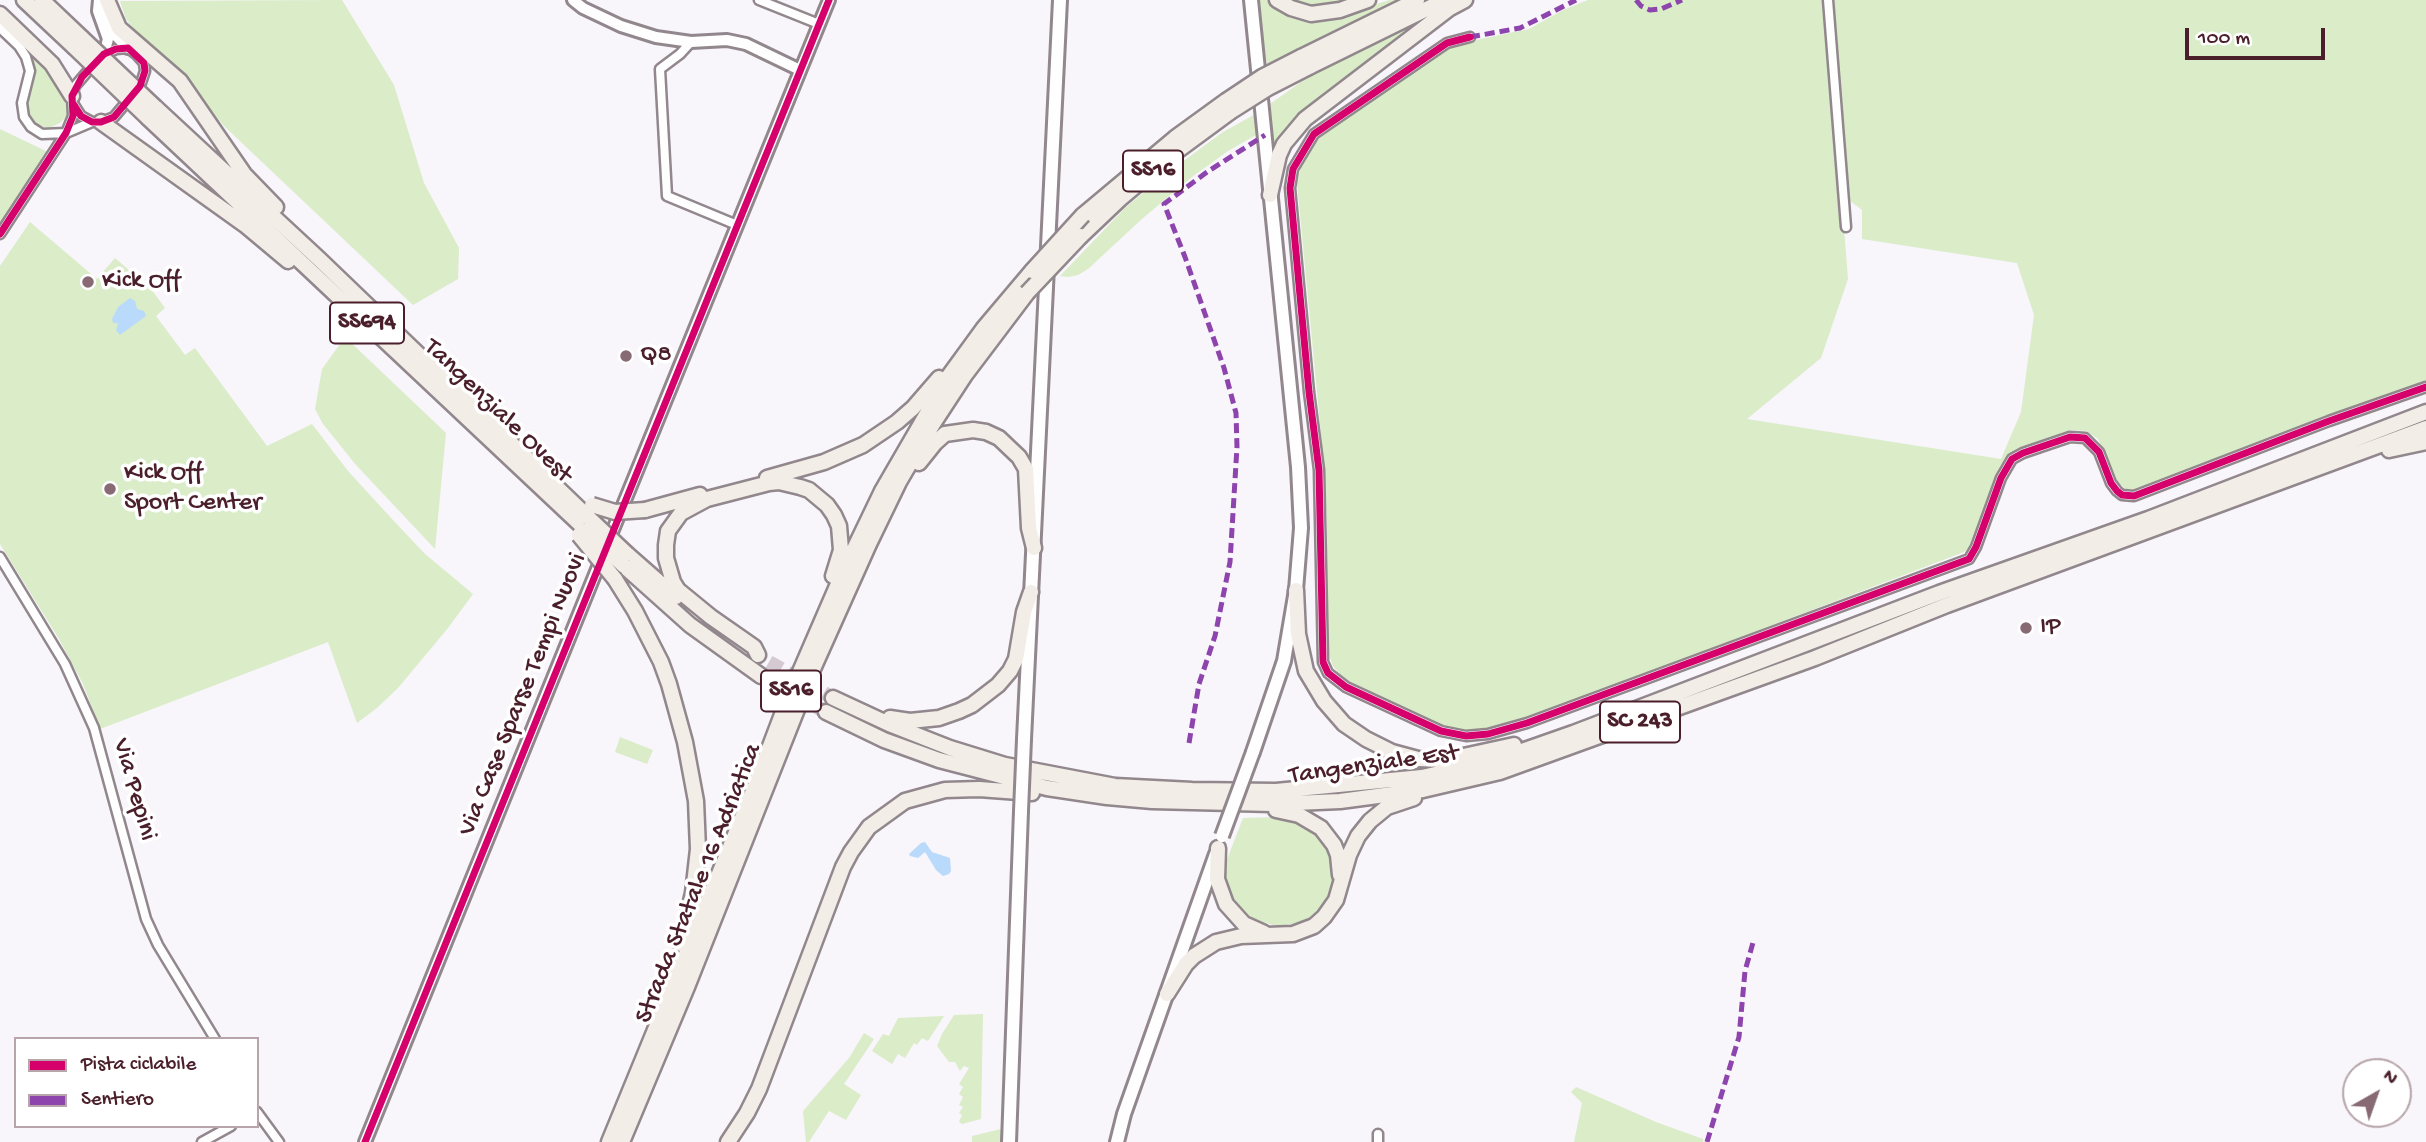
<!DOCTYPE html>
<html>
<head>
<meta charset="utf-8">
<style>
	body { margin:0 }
	#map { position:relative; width:2426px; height:1142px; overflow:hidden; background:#f8f5fb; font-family:"Gochi Hand",sans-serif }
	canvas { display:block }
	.legend { position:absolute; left:14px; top:1037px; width:245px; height:91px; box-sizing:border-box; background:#fff; border:2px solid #b7a5aa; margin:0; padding:9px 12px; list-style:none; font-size:21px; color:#4a1f2b }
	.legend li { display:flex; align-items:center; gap:14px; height:35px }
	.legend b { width:35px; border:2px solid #b7a5aa }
	.north { position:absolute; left:2342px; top:1058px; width:70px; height:70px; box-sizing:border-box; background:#fff; border:2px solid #b7a5aa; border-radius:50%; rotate:40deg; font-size:19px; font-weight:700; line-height:28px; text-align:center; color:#4a1f2b }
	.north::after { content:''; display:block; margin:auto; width:24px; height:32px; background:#876a74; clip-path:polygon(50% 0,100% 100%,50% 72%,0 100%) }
	.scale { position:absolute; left:2185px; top:28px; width:140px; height:32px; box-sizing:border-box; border:4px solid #4a1f2b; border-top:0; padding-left:9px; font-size:21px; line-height:24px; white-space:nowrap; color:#4a1f2b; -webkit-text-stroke:5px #fff; paint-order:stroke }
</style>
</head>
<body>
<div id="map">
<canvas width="2426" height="1142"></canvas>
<ul class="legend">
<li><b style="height:9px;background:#d6006c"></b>Pista ciclabile</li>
<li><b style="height:9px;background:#8e44ad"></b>Sentiero</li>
</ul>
<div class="north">N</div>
<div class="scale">100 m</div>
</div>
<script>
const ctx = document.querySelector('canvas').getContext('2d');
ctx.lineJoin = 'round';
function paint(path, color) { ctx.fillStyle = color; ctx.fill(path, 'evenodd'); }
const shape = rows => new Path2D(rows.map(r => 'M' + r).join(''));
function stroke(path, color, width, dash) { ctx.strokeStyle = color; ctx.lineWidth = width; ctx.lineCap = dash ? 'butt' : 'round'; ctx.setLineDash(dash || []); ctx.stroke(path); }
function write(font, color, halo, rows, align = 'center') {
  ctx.font = font + ' "Gochi Hand",sans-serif'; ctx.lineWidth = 7; ctx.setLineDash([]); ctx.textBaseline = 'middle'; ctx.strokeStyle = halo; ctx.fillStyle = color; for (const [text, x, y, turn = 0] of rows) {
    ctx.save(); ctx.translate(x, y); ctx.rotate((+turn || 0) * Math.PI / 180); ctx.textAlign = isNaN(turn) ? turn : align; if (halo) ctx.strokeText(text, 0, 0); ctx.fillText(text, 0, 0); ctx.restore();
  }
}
paint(shape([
	[342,0,394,85,424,183,459,248,458,279,413,305,223,125,185,78,139,36,126,19,120,1],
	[1257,0,1270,0,1280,7,1349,13,1389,0,1403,0,1324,39,1268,71],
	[1290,0,1358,0,1341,6,1308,7],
	[1588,0,1826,0,1848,279,1821,358,1747,419,2001,459,2021,412,2034,315,2017,263,1862,239,1862,210,1849,200,1833,0,2426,0,2426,381,2136,490,2126,489,2117,482,2098,439,2086,431,2071,430,2019,449,2009,455,2000,466,1972,546,1964,552,1542,713,1488,729,1463,731,1442,727,1343,678,1333,666,1327,649,1327,521,1321,434,1297,183,1302,163,1313,145,1323,134,1451,45,1529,29,1563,10],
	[1433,15,1274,149,1270,104,1301,82,1345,58],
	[27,46,45,62,64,94,68,106,66,117,60,123,49,128,34,124,28,115,26,105,35,76],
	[1259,112,1259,131,1256,135,1228,151,1192,177,1143,218,1088,269,1078,275,1068,277,1060,276,1125,208,1171,170,1223,132],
	[0,129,50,153,0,227],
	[30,222,97,279,115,258,151,289,165,308,156,316,185,355,195,348,267,446,312,424,348,471,392,519,425,554,473,594,448,628,398,688,377,708,357,723,328,642,100,729,83,684,59,639,0,544,0,266],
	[345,337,446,433,435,549,356,465,323,424,315,409,322,369],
	[620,737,653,750,647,764,615,752],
	[1276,817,1293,818,1310,825,1332,853,1335,870,1333,888,1324,904,1311,917,1294,924,1276,926,1259,921,1243,912,1232,897,1226,880,1226,862,1243,818],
	[983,1014,981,1119,962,1124,959,1122,962,1115,959,1113,963,1107,959,1105,963,1097,959,1094,963,1087,959,1084,969,1068,964,1066,960,1071,955,1062,949,1062,937,1046,942,1034,954,1015],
	[944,1016,928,1041,922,1038,917,1045,914,1043,905,1058,898,1054,892,1064,872,1051,883,1034,889,1036,898,1018],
	[864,1033,874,1039,844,1084,861,1095,846,1120,829,1111,809,1142,806,1142,803,1111,849,1058],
	[1576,1087,1656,1122,1703,1139,1703,1142,1574,1142,1582,1103,1571,1092],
	[1001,1129,1001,1142,972,1142,972,1136]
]), '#daecc8');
paint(shape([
	[130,298,135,301,137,309,144,311,146,316,120,335,116,330,118,323,113,323,112,319,118,307],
	[925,842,932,852,950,858,951,871,949,874,943,876,936,870,925,852,918,858,910,856,909,854,921,843]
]), '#b9dafa');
stroke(shape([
	[769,662,833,698],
	[761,676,826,712]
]), '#d5cad1', 14, [14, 7]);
const minor = shape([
	[759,0,819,24],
	[1828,0,1846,227],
	[0,28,19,46,26,57,30,71,22,103,24,117,31,127,42,134,66,133,92,122],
	[1470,37,1447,43,1314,134,1293,169,1290,188,1309,392,1319,470,1323,662,1328,673,1346,687,1441,731,1466,736,1488,734,1527,723,1969,559,1976,547,2001,478,2012,459,2023,453,2070,437,2085,438,2099,452,2111,483,2117,491,2122,495,2134,496,2329,421,2426,387],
	[691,42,680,54,660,69,667,196,737,225],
	[74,105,81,116,92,122,101,122,114,117,140,86,145,71,144,63,136,54,128,48,116,49,103,55],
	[0,234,66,133,73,116,72,96,75,86,94,64],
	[0,557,65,664,94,728,146,919,158,945,215,1039],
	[257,1112,279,1142],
	[202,1142,231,1126],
	[1378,1142,1378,1134]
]);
const tertiary = shape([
	[99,0,98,11,108,39,104,54],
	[106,0,105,15,112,32,128,48],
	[573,0,583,8,621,26,656,37,691,42,727,40,746,44,800,70],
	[608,542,829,0],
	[365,1142,602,557]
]);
const secondary = shape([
	[1251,0,1298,467,1301,528,1296,590,1284,661,1253,752],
	[1024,739,1060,0],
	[1009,1142,1021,811],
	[1117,1142,1124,1114,1216,854]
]);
const trunk = shape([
	[24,0,74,47],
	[42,0,82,38],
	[107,0,119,28,180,81,244,174,276,207],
	[1277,0,1291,8,1311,14,1340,10,1368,0],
	[0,14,52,64,72,96],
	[1301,57,1417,0],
	[1309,67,1445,0],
	[155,107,319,259,589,518],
	[148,118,585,529],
	[101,122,245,225,288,261],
	[1270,195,1279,155,1284,144,1305,119,1450,8,1465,0],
	[1083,215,1175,138,1226,101],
	[1081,236,1120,199,1177,151,1230,112],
	[2389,450,2426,442],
	[919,463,935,443,945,434,973,430,986,432,999,438,1019,457,1026,469,1029,528,1034,548],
	[767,478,824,462,863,445,897,422,913,408,939,378],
	[645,510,700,495],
	[627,554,676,597],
	[624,566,690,625,761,676],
	[615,579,635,611,661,662,669,684,685,742,696,801,698,849,693,893,681,944],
	[1296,590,1298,634,1306,671,1324,701,1344,724,1366,739,1392,752,1418,759,1445,760,1514,745],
	[758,655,754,647,711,617,678,590,673,582,666,558,666,545,668,531,681,513,707,499,769,483,779,482,800,487,809,490,827,505,834,515,839,526,841,550,833,576],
	[833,698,889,724,950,748,1005,765,1115,786,1192,790,1276,791,1422,777,1496,760,1573,733,1939,593,2148,519,2426,412],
	[826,712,884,740,939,760,1047,788,1107,797,1152,801,1272,804,1340,801,1423,790,1500,772,1815,658,1947,605,2426,428],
	[890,718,910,721,939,718,959,711,972,705,998,685,1010,671,1016,659,1024,612,1031,592],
	[1276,810,1299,815,1321,828,1334,845,1338,855,1340,875],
	[1218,848,1217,879,1226,904,1244,924,1264,933],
	[1167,994,1186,964,1194,956,1216,942,1241,936,1293,934,1314,926,1324,917,1336,900,1349,855,1358,836,1370,821,1387,807,1414,798],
	[609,1142,753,791,786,704,844,570,882,491,948,377,983,329,1032,271],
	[622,1142,687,987,813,669,869,544,899,482,933,424,965,375,1027,293],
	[728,1142,747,1113,759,1089,843,867,851,852,869,827,905,801,945,790,979,789,1032,793]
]);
stroke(minor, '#91878c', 13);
stroke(tertiary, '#91878c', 16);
stroke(secondary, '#91878c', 18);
stroke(trunk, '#91878c', 19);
stroke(minor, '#fefefe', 8);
stroke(tertiary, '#fefefe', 10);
stroke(secondary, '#fefefe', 12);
stroke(trunk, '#f2ede6', 14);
const secondaryBridge = shape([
	[1021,811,1024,739],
	[1222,836,1253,752]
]);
const trunkBridge = shape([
	[82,38,155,107],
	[74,47,148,118],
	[1226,101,1262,77,1301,57],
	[1230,112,1268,88,1309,67],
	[1032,271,1083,215],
	[1027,293,1081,236],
	[592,505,615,512,645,510],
	[589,518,627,554],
	[586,530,624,566],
	[579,535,615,579]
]);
stroke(secondaryBridge, '#91878c', 18, []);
stroke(trunkBridge, '#91878c', 19, []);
stroke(secondaryBridge, '#fefefe', 12);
stroke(trunkBridge, '#f2ede6', 14);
stroke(shape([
	[1636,0,1641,6,1650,10,1661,9,1682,0],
	[1470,37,1520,28,1576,0],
	[1189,743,1199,684,1215,636,1230,562,1237,447,1236,413,1224,368,1185,257,1164,204,1207,172,1265,135],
	[1707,1142,1739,1037,1745,971,1754,939]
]), '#8e44ad', 5, [10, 5]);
stroke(shape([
	[1470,37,1447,43,1314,134,1293,169,1290,188,1309,392,1319,470,1323,662,1328,673,1346,687,1441,731,1466,736,1488,734,1527,723,1969,559,1976,547,2001,478,2012,459,2023,453,2070,437,2085,438,2099,452,2111,483,2117,491,2122,495,2134,496,2329,421,2426,387],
	[0,234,66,133,73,116,72,96,82,77,104,54,116,49,128,48,144,63,145,71,140,86,114,117,101,122,92,122,81,116,74,105],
	[365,1142,829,0]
]), '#d6006c', 7);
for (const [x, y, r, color] of [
	[88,282,7,"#876a74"],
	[626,356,7,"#876a74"],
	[110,489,7,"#876a74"],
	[2026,628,7,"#876a74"]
]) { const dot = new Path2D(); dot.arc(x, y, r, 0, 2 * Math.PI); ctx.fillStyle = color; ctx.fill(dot); stroke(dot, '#fff', 2.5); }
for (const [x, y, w] of [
	[1153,171,60],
	[367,323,74],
	[791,691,60],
	[1640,722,80]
]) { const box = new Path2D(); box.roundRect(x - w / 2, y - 20.5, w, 41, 5); ctx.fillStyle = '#fff'; ctx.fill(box); stroke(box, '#4a1f2b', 2); }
write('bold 24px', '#4a1f2b', null, [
	["SS16",1153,171],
	["SS694",367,323],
	["SS16",791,691],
	["SC 243",1640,722]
]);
write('26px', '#4a1f2b', '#fff', [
	["Kick Off",102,282],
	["Q8",640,356],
	["Kick Off",124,474],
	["Sport Center",124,504],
	["IP",2040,628]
], 'left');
write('26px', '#4a1f2b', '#fff', [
	["Tangenziale Ovest",497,412,44],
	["Via Case Sparse Tempi Nuovi",524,695,-68],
	["Tangenziale Est",1374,766,-8],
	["Via Pepini",133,790,74],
	["Strada Statale 16 Adriatica",700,884,-68]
]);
</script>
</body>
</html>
